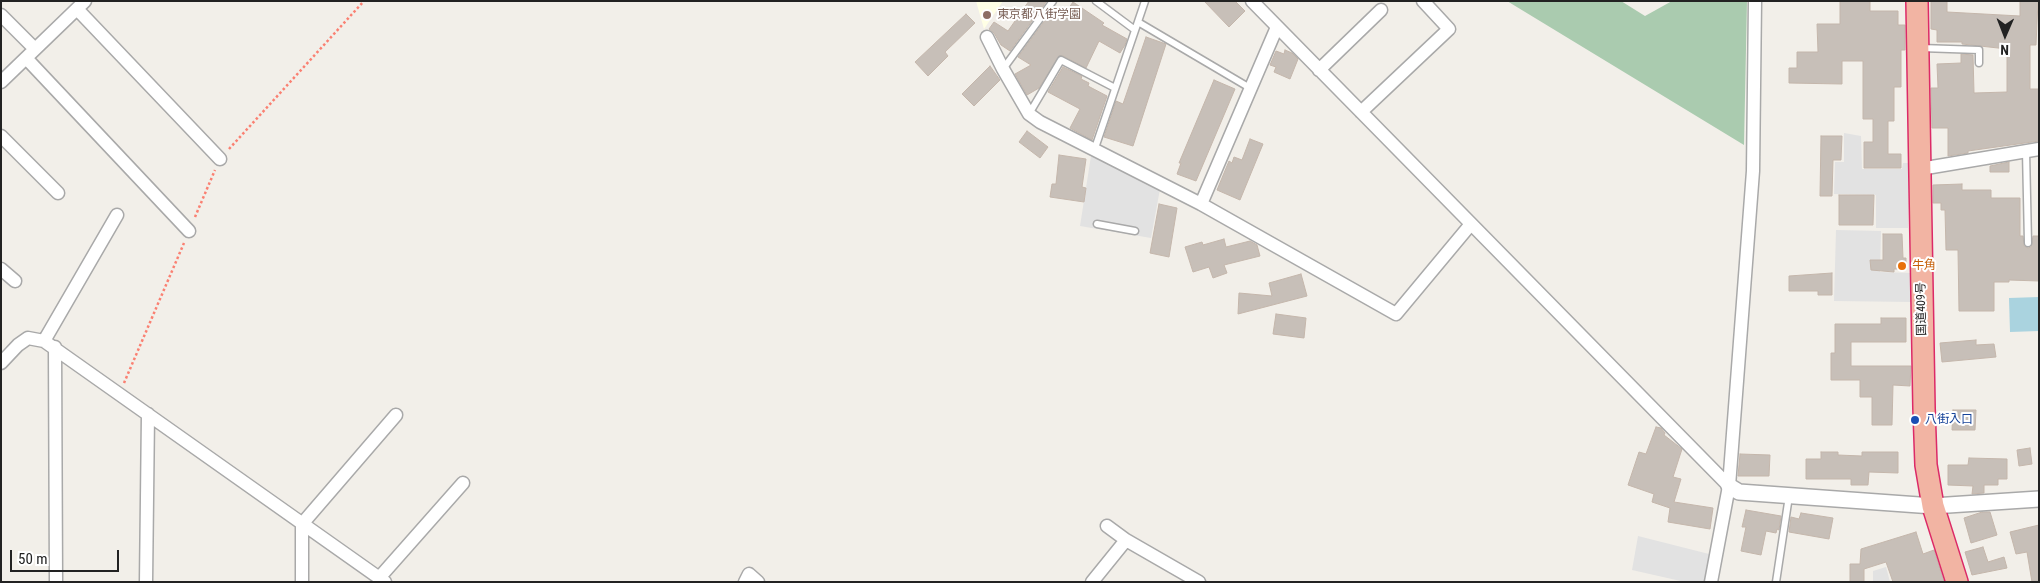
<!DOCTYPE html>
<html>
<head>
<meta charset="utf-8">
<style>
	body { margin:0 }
	#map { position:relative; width:2040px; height:583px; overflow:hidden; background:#f2efe9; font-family:"Roboto Condensed",sans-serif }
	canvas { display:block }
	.frame { position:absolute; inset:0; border:2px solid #222; pointer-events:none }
	.north { position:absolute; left:1980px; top:10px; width:50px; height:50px; -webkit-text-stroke:4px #fff; paint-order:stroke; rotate:181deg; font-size:14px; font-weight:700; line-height:20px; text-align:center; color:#222 }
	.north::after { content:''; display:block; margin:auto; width:18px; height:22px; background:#222; clip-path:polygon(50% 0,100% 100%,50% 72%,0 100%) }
	.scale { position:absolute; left:10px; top:550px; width:109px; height:22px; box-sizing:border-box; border:2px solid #222; border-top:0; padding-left:6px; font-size:15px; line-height:18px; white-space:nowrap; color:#222; -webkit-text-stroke:4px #fff; paint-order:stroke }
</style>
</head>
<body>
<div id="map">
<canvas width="2040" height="583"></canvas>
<div class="frame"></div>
<div class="north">N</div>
<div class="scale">50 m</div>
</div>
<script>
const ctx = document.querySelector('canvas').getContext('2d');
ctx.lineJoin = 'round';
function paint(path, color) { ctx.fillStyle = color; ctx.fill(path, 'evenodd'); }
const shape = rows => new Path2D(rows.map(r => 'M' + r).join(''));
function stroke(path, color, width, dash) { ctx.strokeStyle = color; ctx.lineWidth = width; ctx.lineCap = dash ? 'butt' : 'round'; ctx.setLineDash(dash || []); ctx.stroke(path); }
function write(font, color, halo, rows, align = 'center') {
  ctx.font = font + ' "Roboto Condensed","Noto Sans JP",sans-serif'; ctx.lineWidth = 4; ctx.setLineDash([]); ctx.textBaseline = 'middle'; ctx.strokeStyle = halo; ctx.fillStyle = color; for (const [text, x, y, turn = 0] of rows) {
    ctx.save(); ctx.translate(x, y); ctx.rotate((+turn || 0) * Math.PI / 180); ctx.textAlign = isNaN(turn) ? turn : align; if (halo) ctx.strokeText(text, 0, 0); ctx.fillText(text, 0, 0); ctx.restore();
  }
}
paint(shape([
	[976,1,1003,1,984,29]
]), '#ffffe5');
paint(shape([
	[1507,1,1621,1,1645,16,1672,1,1747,1,1744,145]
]), '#aacbaf');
paint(shape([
	[1844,133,1861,136,1862,169,1902,169,1903,163,1909,163,1908,228,1876,228,1876,195,1834,194,1835,162,1844,162],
	[1091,156,1160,189,1151,238,1080,226],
	[1836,230,1881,231,1880,272,1912,273,1912,302,1834,301],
	[1638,536,1709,554,1705,582,1685,582,1632,570],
	[1886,567,1890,582,1873,582,1873,571]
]), '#e2e2e2');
paint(shape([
	[2039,297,2039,331,2010,332,2009,298]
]), '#aad3df');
const building = shape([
	[1029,1,1046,2,1010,51,1001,45,994,33,989,29,994,22,1008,31,1029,1],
	[1204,1,1235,1,1245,11,1229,27,1204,1],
	[1840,1,1870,1,1870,11,1898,11,1898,25,1905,25,1905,50,1901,50,1901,87,1894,87,1894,121,1888,121,1888,154,1901,154,1901,168,1864,168,1864,142,1873,142,1873,119,1863,119,1863,61,1842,61,1842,84,1789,83,1789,68,1797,68,1797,52,1818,52,1817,24,1840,24,1840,1],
	[1931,1,1947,1,1947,12,2020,16,2020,1,2038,1,2036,45,2030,45,2030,89,2039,89,2039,141,1968,151,1968,153,1948,156,1948,128,1932,128,1931,88,1938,88,1937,64,1961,63,1961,54,1973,55,1974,93,2007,92,2007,49,1962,44,1962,42,1937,42,1937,30,1931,29,1931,1],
	[1073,2,1104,23,1102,25,1127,39,1125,45,1120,53,1099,41,1086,68,1063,56,1059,56,1039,88,1027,95,1015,74,1031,65,1018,57,1054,8,1064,15,1073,2],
	[966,14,975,23,945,52,948,56,928,76,915,62,966,14],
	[1146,37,1166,44,1133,146,1104,137,1116,101,1123,104,1146,37],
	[1285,50,1292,53,1298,59,1290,79,1274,72,1276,67,1270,65,1276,51,1284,54,1285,50],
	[990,66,1000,80,974,106,962,94,990,66],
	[1063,67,1082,76,1081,79,1089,83,1088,86,1107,96,1092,140,1070,128,1080,109,1048,92,1063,67],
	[1214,80,1235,89,1196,181,1177,174,1181,163,1179,163,1214,80],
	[1027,131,1048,147,1040,158,1019,142,1027,131],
	[1821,136,1842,136,1841,160,1833,160,1832,196,1820,196,1821,136],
	[1250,139,1263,144,1240,200,1217,190,1229,161,1232,163,1234,157,1242,160,1250,139],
	[1059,155,1086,159,1082,187,1086,188,1084,202,1050,197,1052,184,1056,184,1059,155],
	[2009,162,2009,172,1990,172,1990,166,2009,162],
	[1962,184,1962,190,1991,190,1991,198,2020,198,2020,236,2023,236,2024,246,2028,248,2031,247,2033,236,2039,236,2039,281,2009,280,2009,282,1994,282,1994,311,1959,311,1958,250,1946,250,1945,210,1941,210,1941,203,1933,203,1933,185,1962,184],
	[1839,195,1874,195,1873,225,1839,225,1839,195],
	[1159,204,1177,208,1169,257,1150,253,1159,204],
	[1883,234,1902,234,1903,258,1906,258,1906,269,1894,269,1894,272,1871,270,1870,260,1883,260,1883,234],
	[1224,239,1226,247,1250,241,1257,245,1260,256,1224,265,1227,273,1213,278,1209,267,1193,272,1185,247,1202,242,1203,245,1224,239],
	[1832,273,1832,295,1818,295,1818,291,1789,291,1789,276,1832,273],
	[1301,274,1307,296,1238,314,1239,293,1272,296,1269,283,1301,274],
	[1276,314,1306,318,1304,338,1273,334,1276,314],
	[1881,318,1906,318,1906,342,1851,342,1851,366,1911,366,1910,386,1893,385,1892,425,1872,425,1872,397,1860,397,1860,380,1831,380,1831,353,1835,353,1835,324,1881,324,1881,318],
	[1976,340,1976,345,1994,344,1996,357,1942,362,1940,343,1976,340],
	[1953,410,1976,410,1975,430,1952,430,1953,410],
	[1656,427,1661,428,1665,433,1664,435,1682,449,1673,477,1681,479,1674,502,1713,508,1710,529,1668,522,1670,508,1652,502,1654,494,1628,485,1639,452,1646,454,1656,427],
	[2030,448,2032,464,2019,466,2017,450,2030,448],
	[1821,452,1838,452,1838,455,1862,456,1862,452,1898,452,1898,473,1869,472,1868,485,1851,485,1851,479,1806,479,1806,459,1821,459,1821,452],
	[1740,454,1770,455,1769,476,1738,476,1740,454],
	[1969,458,2007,459,2007,479,1998,479,1998,485,1984,485,1984,493,1972,494,1973,486,1948,485,1948,465,1968,465,1969,458],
	[1746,510,1781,516,1779,530,1777,529,1776,533,1766,531,1761,555,1741,551,1746,527,1742,527,1746,510],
	[1982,512,1990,512,1997,535,1971,543,1964,518,1982,512],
	[1801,513,1833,518,1829,539,1789,532,1791,517,1799,519,1801,513],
	[2039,525,2039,582,2032,582,2027,552,2016,554,2010,532,2039,525],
	[1916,532,1923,554,1934,550,1944,582,1893,582,1886,562,1864,569,1864,582,1850,582,1850,564,1860,564,1861,549,1916,532],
	[1983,547,1988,562,2004,557,2007,568,1972,575,1965,552,1983,547]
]);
paint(building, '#c7bfb8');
stroke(building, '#c4b6ab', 1);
const service = shape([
	[1096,1,1135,30],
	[1138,22,1250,88],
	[1921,48,1979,50,1979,63],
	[1003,69,1053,1],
	[1029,114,1061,60,1115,88],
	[1094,151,1145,1],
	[2026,151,2028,243],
	[1097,224,1135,231],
	[1776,582,1789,496]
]);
const minor = shape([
	[1252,1,1729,486],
	[77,9,220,159],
	[1,15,35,49],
	[987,37,1003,69,1029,114,1040,122,1201,204,1396,314,1471,224],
	[26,58,189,231],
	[1319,70,1381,10],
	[1,82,85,1],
	[1361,112,1449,29,1423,1],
	[1,136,58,193],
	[1920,169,2039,149],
	[1201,204,1277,27],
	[1,269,15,281],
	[44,341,117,215],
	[55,347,56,582],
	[1,363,18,345,28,338,44,341,385,582],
	[1107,526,1126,540,1199,582],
	[379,578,463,483],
	[146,582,148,414],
	[302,582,302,524,396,415],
	[745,582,749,574,758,582],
	[1092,582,1126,540],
	[1711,582,1729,486,1753,171,1755,1]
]);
const tertiary = shape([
	[1729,486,1739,492,1933,506,2039,499]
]);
const trunk = shape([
	[1917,1,1924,408,1926,465,1933,506,1957,582]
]);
stroke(service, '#a9a9a9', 9);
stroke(minor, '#a9a9a9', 15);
stroke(tertiary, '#a9a9a9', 18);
stroke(trunk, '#dc2a67', 24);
stroke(shape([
	[229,149,364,1],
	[195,217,215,170],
	[124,383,184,243]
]), '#fa8072', 2.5, [2.5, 2.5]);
stroke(service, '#fff', 6);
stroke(minor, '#fff', 12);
stroke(tertiary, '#fff', 15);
stroke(trunk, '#f2b4a3', 21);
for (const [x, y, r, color] of [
	[987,15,5,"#8d6e63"],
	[1902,266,5,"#e8710a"],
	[1915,420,5,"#1a4fb4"]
]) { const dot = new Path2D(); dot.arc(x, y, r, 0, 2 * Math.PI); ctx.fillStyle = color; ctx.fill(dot); stroke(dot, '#fff', 2); }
write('12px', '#785e54', '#fff', [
	["東京都八街学園",997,15]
], 'left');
write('12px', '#c56008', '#fff', [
	["牛角",1912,266]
], 'left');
write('12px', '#222', '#fff', [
	["国道409号",1922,309,-91]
]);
write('12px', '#164399', '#fff', [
	["八街入口",1925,420]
], 'left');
</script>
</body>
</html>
